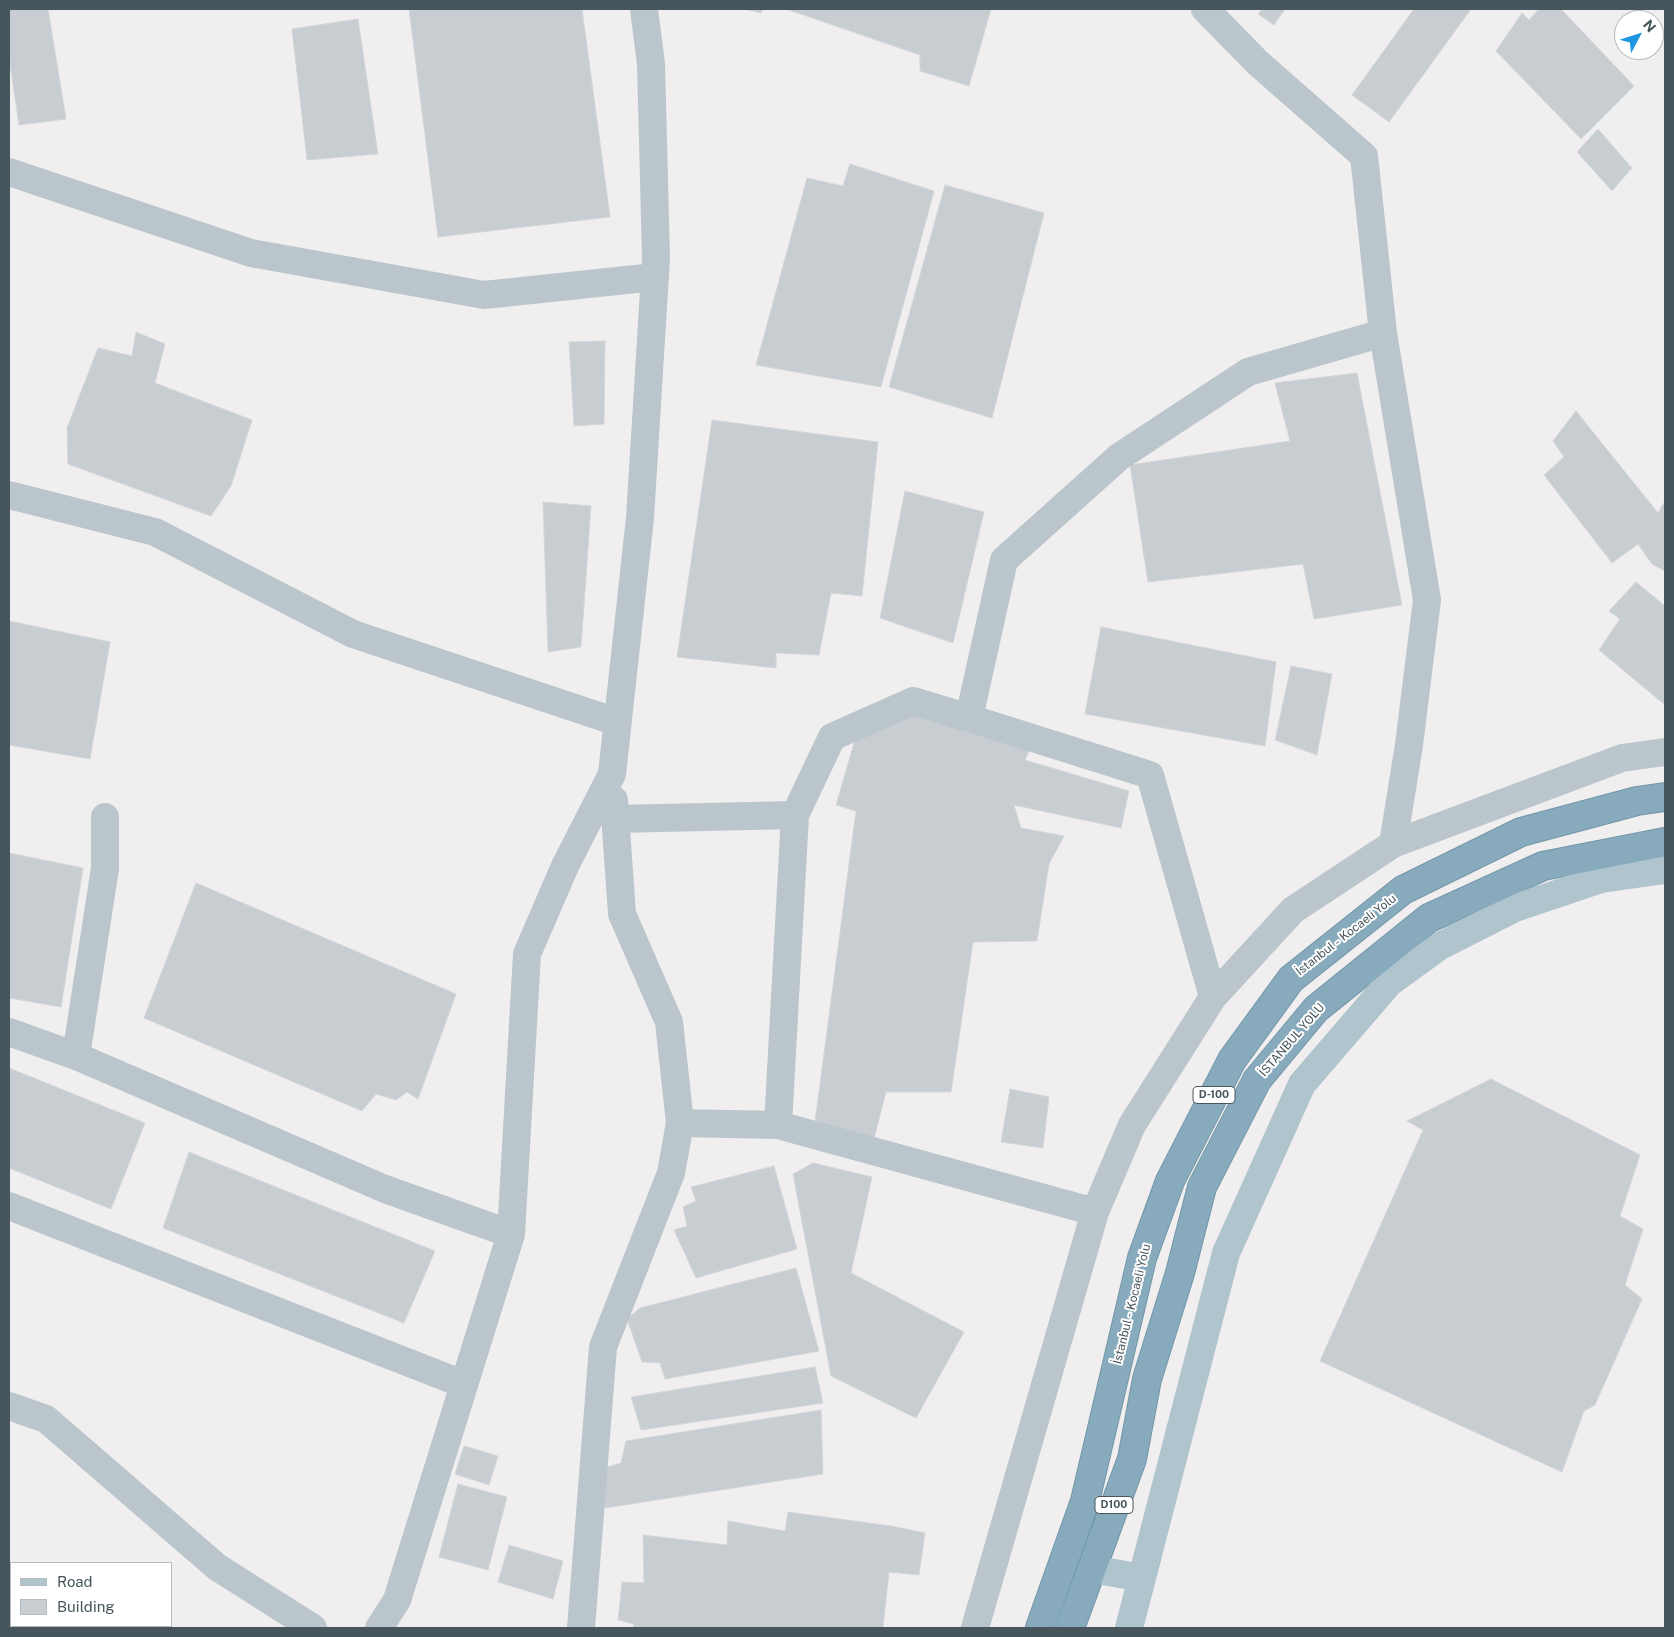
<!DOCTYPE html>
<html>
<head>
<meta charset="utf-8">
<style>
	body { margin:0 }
	#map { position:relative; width:1674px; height:1637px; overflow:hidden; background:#f1eeef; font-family:"Public Sans",sans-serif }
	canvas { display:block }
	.frame { position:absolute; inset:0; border:10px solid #47565c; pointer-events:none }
	.legend { position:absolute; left:10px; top:1562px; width:162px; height:65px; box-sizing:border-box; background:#fff; border:1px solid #b5bbbe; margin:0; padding:6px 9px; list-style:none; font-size:15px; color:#47565c }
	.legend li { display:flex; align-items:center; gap:10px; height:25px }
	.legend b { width:25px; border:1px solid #b5bbbe }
	.north { position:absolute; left:1614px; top:10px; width:50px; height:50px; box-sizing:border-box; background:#fff; border:1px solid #b5bbbe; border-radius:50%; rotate:50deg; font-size:14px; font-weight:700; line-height:20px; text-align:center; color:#47565c }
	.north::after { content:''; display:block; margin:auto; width:18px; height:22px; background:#1c96de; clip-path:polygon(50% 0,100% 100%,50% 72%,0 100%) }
</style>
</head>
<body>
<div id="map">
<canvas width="1674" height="1637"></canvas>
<div class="frame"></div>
<ul class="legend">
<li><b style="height:6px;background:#afc4cd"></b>Road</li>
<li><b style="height:14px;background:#c8cdd1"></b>Building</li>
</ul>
<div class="north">N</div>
</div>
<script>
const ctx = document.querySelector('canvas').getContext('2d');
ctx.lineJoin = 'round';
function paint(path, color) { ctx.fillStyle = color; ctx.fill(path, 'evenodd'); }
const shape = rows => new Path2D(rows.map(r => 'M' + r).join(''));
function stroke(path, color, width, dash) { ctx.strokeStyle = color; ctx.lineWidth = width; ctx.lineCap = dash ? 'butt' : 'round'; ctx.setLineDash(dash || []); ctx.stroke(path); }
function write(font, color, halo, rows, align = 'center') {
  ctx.font = font + ' "Public Sans",sans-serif'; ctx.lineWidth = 4; ctx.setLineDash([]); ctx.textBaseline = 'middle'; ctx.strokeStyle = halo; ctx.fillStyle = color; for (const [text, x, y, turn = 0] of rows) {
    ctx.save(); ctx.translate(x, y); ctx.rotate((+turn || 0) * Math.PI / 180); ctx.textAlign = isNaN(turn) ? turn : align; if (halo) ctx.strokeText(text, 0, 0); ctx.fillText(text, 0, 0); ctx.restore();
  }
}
const building = shape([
	[9,9,48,9,66,119,19,125,9,57,9,9],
	[409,9,582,9,610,217,438,237,409,9],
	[744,9,763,9,761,13,744,9],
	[786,9,991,9,969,86,920,71,920,55,786,9],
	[1262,9,1285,9,1274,25,1258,14,1262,9],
	[1414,9,1471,9,1389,122,1352,95,1414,9],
	[1539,9,1561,9,1634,86,1581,139,1496,51,1522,13,1529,20,1539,9],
	[358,19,378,154,307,160,292,29,358,19],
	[1598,129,1632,168,1612,191,1577,152,1598,129],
	[850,164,934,191,881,387,756,365,807,178,843,186,850,164],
	[945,185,1044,213,992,418,889,387,945,185],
	[136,332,165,344,155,383,252,420,231,486,211,516,68,464,67,428,98,348,132,356,136,332],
	[605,341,604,424,574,426,569,342,605,341],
	[1357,373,1402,605,1314,619,1303,564,1148,582,1130,465,1290,441,1275,383,1357,373],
	[1576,411,1658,513,1665,501,1665,571,1652,564,1638,544,1612,563,1544,475,1564,457,1553,441,1576,411],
	[712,420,878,442,862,596,831,593,819,655,776,653,776,668,677,657,712,420],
	[905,491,984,512,953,643,880,618,905,491],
	[543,502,591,506,581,647,548,652,543,502],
	[1636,582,1665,606,1665,705,1599,650,1620,619,1609,611,1636,582],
	[9,621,110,642,90,759,9,745,9,621],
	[1101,627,1276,662,1265,746,1085,714,1101,627],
	[1291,666,1332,674,1317,755,1275,740,1291,666],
	[919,713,1029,751,1025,760,1129,791,1121,828,1014,805,1021,828,1064,836,1049,864,1037,941,973,942,951,1092,886,1092,874,1139,815,1122,856,811,836,805,855,740,919,713],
	[9,853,83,868,61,1007,9,998,9,853],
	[196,883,456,994,418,1099,407,1092,396,1100,376,1094,362,1111,144,1018,196,883],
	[9,1068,145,1123,111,1209,9,1168,9,1068],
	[1491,1079,1640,1155,1620,1216,1643,1229,1625,1285,1642,1299,1595,1405,1584,1411,1562,1472,1320,1361,1423,1130,1407,1121,1491,1079],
	[1010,1089,1049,1097,1043,1148,1001,1142,1010,1089],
	[189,1152,435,1251,404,1323,163,1228,189,1152],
	[813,1163,872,1177,851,1273,964,1332,916,1418,831,1376,793,1174,813,1163],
	[774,1166,797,1249,696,1278,674,1230,687,1226,683,1207,696,1201,691,1187,774,1166],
	[796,1268,819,1351,665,1379,660,1363,642,1362,627,1319,640,1308,796,1268],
	[815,1367,823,1403,641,1430,631,1397,815,1367],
	[821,1410,823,1474,605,1508,604,1468,621,1463,626,1441,821,1410],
	[464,1446,498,1456,489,1485,455,1474,464,1446],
	[458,1484,507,1497,488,1570,439,1557,458,1484],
	[788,1512,891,1526,925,1533,919,1575,889,1572,883,1628,634,1628,634,1624,618,1620,622,1582,644,1583,643,1535,727,1545,728,1521,785,1531,788,1512],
	[509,1545,563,1561,553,1599,498,1582,509,1545]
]);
paint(building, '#c8cdd1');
stroke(building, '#d3d6da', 1);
const highway = shape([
	[1040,1628,1085,1501,1142,1258,1170,1181,1232,1060,1291,979,1403,890,1521,832,1637,801,1665,797],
	[1070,1628,1132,1459,1147,1379,1180,1273,1202,1187,1257,1080,1316,1009,1429,918,1543,866,1665,842]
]);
stroke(highway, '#7297a8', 30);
stroke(shape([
	[1205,9,1258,63,1364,156,1383,333,1427,600,1409,745,1393,844],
	[9,172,251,253,484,295,655,277],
	[9,495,155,532,353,634,617,722],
	[969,718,1150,775,1213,997],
	[615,819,795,815,832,737,913,701,969,718,1004,560,1119,457,1248,372,1383,333],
	[9,1032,76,1056,105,868,105,817],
	[76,1056,385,1189,511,1234],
	[680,1123,778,1125,1095,1212],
	[778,1125,795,815],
	[9,1206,463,1384],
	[9,1406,46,1419,217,1567,313,1628],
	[379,1628,397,1600,511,1234,527,954,565,866,612,774,640,518,656,258,651,64,644,9],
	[581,1628,603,1347,671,1173,680,1123,669,1022,622,914,614,800],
	[975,1628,1095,1212,1132,1125,1213,997,1293,910,1393,844,1622,758,1665,752]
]), '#bac6cb', 28);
stroke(shape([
	[1092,1569,1142,1578],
	[1129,1628,1226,1253,1302,1084,1389,983,1440,946,1515,908,1601,879,1665,870]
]), '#afc4cd', 28);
stroke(highway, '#87abbd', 28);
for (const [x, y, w] of [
	[1214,1095,42],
	[1114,1505,38]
]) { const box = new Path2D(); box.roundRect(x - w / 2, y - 8.5, w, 17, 4); ctx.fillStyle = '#fff'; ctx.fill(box); stroke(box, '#47565c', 1); }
write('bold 11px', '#47565c', null, [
	["D-100",1214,1095],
	["D100",1114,1505]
]);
write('12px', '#47565c', '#fff', [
	["İstanbul - Kocaeli Yolu",1346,935,-38],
	["İSTANBUL YOLU",1292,1040,-49],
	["İstanbul - Kocaeli Yolu",1132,1304,-76]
]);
</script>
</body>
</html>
